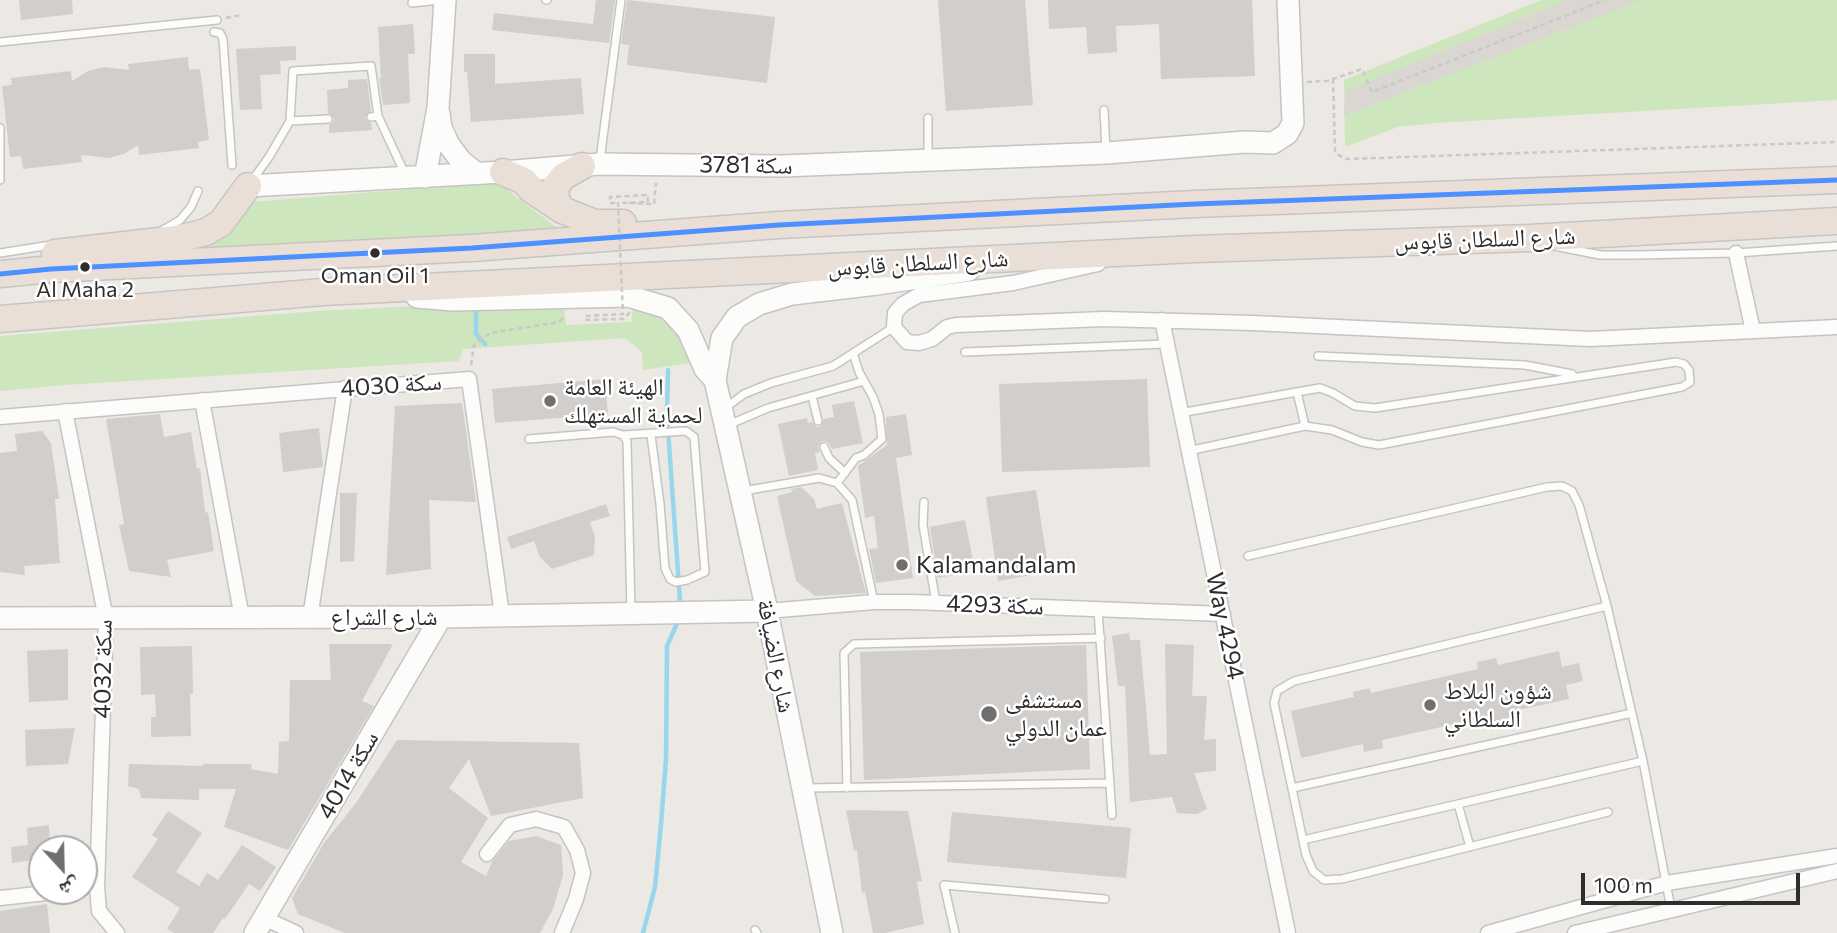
<!DOCTYPE html>
<html>
<head>
<meta charset="utf-8">
<style>
	body { margin:0 }
	#map { position:relative; width:1837px; height:933px; overflow:hidden; background:#ece8e4; font-family:Commissioner,"Noto Naskh Arabic",sans-serif }
	canvas { display:block }
	.north { position:absolute; left:28px; top:835px; width:70px; height:70px; box-sizing:border-box; background:#fff; border:2px solid #ababab; border-radius:50%; rotate:158deg; font-size:19px; font-weight:700; line-height:28px; text-align:center; color:#2e2e2e }
	.north::after { content:''; display:block; margin:auto; width:24px; height:32px; background:#706f6e; clip-path:polygon(50% 0,100% 100%,50% 72%,0 100%) }
	.scale { position:absolute; left:1581px; top:873px; width:219px; height:32px; box-sizing:border-box; border:4px solid #2e2e2e; border-top:0; padding-left:9px; font-size:21px; line-height:24px; white-space:nowrap; color:#2e2e2e; -webkit-text-stroke:5px #fff; paint-order:stroke }
</style>
</head>
<body>
<div id="map">
<canvas width="1837" height="933"></canvas>
<div class="north">ش</div>
<div class="scale">100 m</div>
</div>
<script>
const ctx = document.querySelector('canvas').getContext('2d');
ctx.lineJoin = 'round';
function paint(path, color) { ctx.fillStyle = color; ctx.fill(path, 'evenodd'); }
const shape = rows => new Path2D(rows.map(r => 'M' + r).join(''));
function stroke(path, color, width, dash) { ctx.strokeStyle = color; ctx.lineWidth = width; ctx.lineCap = dash ? 'butt' : 'round'; ctx.setLineDash(dash || []); ctx.stroke(path); }
function write(font, color, halo, rows, align = 'center') {
  ctx.font = font + ' Commissioner,"Noto Naskh Arabic",sans-serif'; ctx.lineWidth = 5; ctx.setLineDash([]); ctx.textBaseline = 'middle'; ctx.strokeStyle = halo; ctx.fillStyle = color; for (const [text, x, y, turn = 0] of rows) {
    ctx.save(); ctx.translate(x, y); ctx.rotate((+turn || 0) * Math.PI / 180); ctx.textAlign = isNaN(turn) ? turn : align; if (halo) ctx.strokeText(text, 0, 0); ctx.fillText(text, 0, 0); ctx.restore();
  }
}
paint(shape([
	[1541,0,1837,0,1837,100,1435,123,1398,127,1345,147,1344,80],
	[497,182,560,230,207,250,251,202],
	[564,303,566,325,631,322,634,303,665,312,698,362,643,370,642,352,625,338,463,349,459,361,65,385,0,391,0,336,318,311,454,304]
]), '#cee6be');
paint(shape([
	[1568,0,1641,0,1344,116,1345,91]
]), '#dad6d2');
stroke(shape([
	[476,311,476,334,485,344],
	[668,370,667,415,680,601],
	[643,933,655,887,661,824,666,759,667,646,679,619]
]), '#99d6ec', 4.5);
paint(shape([
	[19,0,72,0,73,14,21,20],
	[596,0,615,0,609,43,492,30,494,13,593,24],
	[627,0,775,17,767,83,627,65,629,45,621,44],
	[938,0,1025,0,1033,105,946,111],
	[1048,0,1252,0,1255,76,1161,79,1159,24,1116,26,1117,52,1088,54,1086,27,1049,29],
	[413,24,415,54,408,54,410,103,383,105,379,78,381,78,378,27],
	[296,46,296,60,280,61,281,74,260,75,262,109,240,110,236,49],
	[464,54,495,54,495,84,581,78,584,114,471,122,467,72,464,72],
	[188,57,189,70,200,69,209,140,198,142,199,148,139,155,138,145,124,154,109,158,81,155,82,162,23,169,21,156,10,157,2,86,12,85,11,78,71,71,72,81,88,71,104,67,129,70,128,64],
	[367,79,371,111,365,117,367,121,371,123,372,130,329,133,329,125,333,122,334,118,328,113,327,90,348,88,348,80],
	[605,379,608,414,495,423,492,389],
	[1147,379,1150,467,1002,472,999,384],
	[854,401,863,443,832,449,828,442,822,441,818,446,820,452,815,453,818,470,789,476,778,424,807,418,808,423,812,422,816,427,820,427,824,419,834,417,832,405],
	[462,403,476,502,429,500,431,569,386,575,395,406],
	[160,414,164,437,191,432,197,469,200,468,205,513,208,512,214,551,167,560,171,577,129,571,119,525,124,524,106,419],
	[906,414,912,455,896,458,913,578,876,583,869,549,878,548,874,516,865,518,858,466,887,445,886,417],
	[319,428,323,467,283,472,279,433],
	[42,431,51,443,59,499,55,499,60,563,24,566,25,575,0,572,0,453,17,451,15,434],
	[801,487,814,499,817,509,842,503,866,593,815,596,796,581,777,496,792,492,791,489],
	[1036,490,1049,572,998,581,986,497],
	[340,493,357,493,354,561,340,562],
	[606,504,610,516,590,522,595,537,594,555,552,569,540,557,534,541,511,549,507,537],
	[965,520,975,571,938,578,930,527],
	[1129,633,1130,640,1140,640,1150,755,1167,754,1165,644,1194,645,1192,696,1207,696,1204,740,1216,739,1216,771,1194,773,1207,809,1197,814,1177,813,1172,797,1130,802,1125,686,1118,686,1112,636],
	[329,644,393,644,362,701,374,706,288,850,224,827,236,789,199,789,199,800,141,798,139,789,128,786,129,764,203,766,203,764,252,764,251,769,278,774,279,742,289,741,290,680,331,680],
	[1086,645,1090,769,864,780,860,652],
	[192,646,193,694,190,694,191,736,151,737,151,717,156,717,155,694,141,695,140,647],
	[68,649,68,700,29,702,27,651],
	[1559,651,1562,667,1579,663,1583,681,1566,685,1569,699,1509,712,1510,718,1492,722,1491,716,1382,740,1383,748,1364,752,1363,744,1301,758,1291,711,1354,697,1353,692,1370,688,1371,693,1478,669,1477,662,1496,658,1498,665],
	[75,728,68,764,26,766,25,730],
	[397,740,579,743,583,798,491,816,469,759,449,788,488,818,461,862,486,876,492,862,509,841,536,836,561,845,563,875,553,909,540,933,345,933,298,914,292,898,324,843,356,803],
	[846,810,908,811,922,881,917,882,924,924,885,933,873,933,865,892,862,893,857,850,854,851],
	[168,811,202,833,176,872,199,886,207,873,218,880,242,845,276,867,260,891,249,884,225,919,223,918,213,933,174,933,167,929,180,908,132,877,158,839,152,835],
	[952,812,1131,828,1126,878,947,862],
	[49,825,50,849,42,849,42,859,12,863,11,847,28,845,27,828],
	[47,904,50,933,0,933,0,911]
]), '#d1cecb');
const lane = shape([
	[546,0,547,0],
	[412,3,439,0],
	[214,32,220,33,223,39,232,165],
	[0,42,217,20],
	[1104,110,1106,151],
	[371,117,378,116,405,174],
	[928,118,928,159],
	[290,121,293,71,371,66,378,116],
	[0,128,0,180],
	[600,160,621,0],
	[251,182,269,157,290,121,328,119],
	[163,230,180,220,191,207,198,191],
	[1559,247,1600,255,1636,255,1736,253,1837,246],
	[0,253,51,245],
	[965,352,1165,344],
	[1318,356,1525,365,1572,374],
	[1297,392,1320,388,1333,393,1355,406,1375,408,1676,362,1684,364,1689,370,1690,382,1682,387,1379,445,1362,442,1332,430,1305,426],
	[812,396,818,421],
	[725,408,744,394,771,383,833,366,894,327],
	[1180,413,1297,392,1305,426,1188,451],
	[728,425,768,408,864,381],
	[623,435,686,431,694,437,705,572,687,580,676,582,670,579,665,568,660,504,651,435],
	[529,439,613,432,623,435,627,441,631,612],
	[824,447,829,458,845,473],
	[837,483,856,458,864,455,882,439,879,414,873,397,859,372,853,353],
	[743,491,819,478,837,483,852,500,874,602],
	[924,502,923,525,936,603],
	[1248,556,1547,487,1562,486,1572,491,1579,505,1607,606,1643,761,1671,909],
	[1607,606,1294,681,1277,691,1274,703,1306,855,1313,871,1324,880,1342,879,1608,812],
	[1098,610,1112,815],
	[807,788,1110,783],
	[847,788,844,653,854,644,1101,638],
	[1292,788,1632,713],
	[1458,804,1470,847],
	[1303,840,1643,761],
	[755,930,757,933],
	[955,933,944,885,1105,899]
]);
const street = shape([
	[1736,253,1753,331],
	[1098,264,1013,283,919,295,903,304,895,313,894,327,907,342,919,343,932,339,947,327,956,325,1104,319,1253,323,1590,339,1837,327],
	[1162,320,1288,933],
	[202,400,242,618],
	[65,411,106,619,97,887,99,911,117,933],
	[0,417,469,379,502,615],
	[767,611,874,602,912,602,1223,614],
	[310,618,345,388],
	[487,854,510,825,536,819,564,827,577,850,583,873,576,899,562,933],
	[0,898,65,891],
	[264,918,296,933],
	[1488,933,1667,883,1837,856],
	[1575,933,1837,871]
]);
const secondary = shape([
	[439,114,441,128,449,145,461,161,476,173],
	[425,177,438,108,445,0],
	[248,186,503,172,599,164,782,166,1107,153,1245,142,1273,143,1287,134,1293,123,1288,0],
	[417,297,453,300,628,296,668,308,688,330,705,369,715,380],
	[0,618,441,617,767,611],
	[255,933,441,617],
	[832,933,767,611,715,380,722,338,737,317,759,304,792,294,877,284,969,270]
]);
const highway = shape([
	[582,166,564,176,555,187,556,199,562,210,595,223,623,223],
	[503,172,524,181,532,190,562,210],
	[55,253,177,239,206,232,221,223,248,186],
	[0,274,51,269,472,248,779,225,1195,204,1837,180],
	[0,319,323,292,1196,249,1529,238,1837,221]
]);
stroke(lane, '#c5c4c5', 10);
stroke(street, '#c5c4c5', 17);
stroke(secondary, '#c5c4c5', 24);
stroke(highway, '#c6c5c4', 29);
stroke(shape([
	[226,18,240,15],
	[1333,79,1335,151,1340,156,1347,159,1837,142],
	[1307,82,1327,81,1362,69,1372,92,1605,0],
	[629,203,654,204,656,183],
	[471,365,474,345,490,333,559,322,565,316]
]), '#c9c9c8', 2.5, [5, 3.5]);
stroke(lane, '#fcfcfb', 7);
stroke(street, '#fcfcfb', 14);
stroke(secondary, '#fcfcfb', 21);
stroke(highway, '#eadfd6', 26);
stroke(shape([
	[615,203,610,203,610,197,648,195,648,202,618,203,623,314,587,316,585,320,624,319,630,312]
]), '#c9c9c8', 2.5, [5, 3.5]);
stroke(shape([
	[0,274,51,269,472,248,779,225,1195,204,1837,180]
]), '#4c91ff', 5);
for (const [x, y, r, color] of [
	[375,253,6,"#2e2e2e"],
	[85,267,6,"#2e2e2e"],
	[550,401,7,"#706f6e"],
	[902,565,7,"#706f6e"],
	[1430,705,7,"#706f6e"],
	[989,714,9,"#706f6e"]
]) { const dot = new Path2D(); dot.arc(x, y, r, 0, 2 * Math.PI); ctx.fillStyle = color; ctx.fill(dot); stroke(dot, '#fff', 2.5); }
write('22px', '#2e2e2e', '#fff', [
	["Oman Oil 1",375,276],
	["Al Maha 2",85,290]
]);
write('24px', '#2e2e2e', '#fff', [
	["سكة 3781",746,165,1],
	["شارع السلطان قابوس",1485,239,-2],
	["شارع السلطان قابوس",918,263,-3],
	["سكة 4030",391,385,-4],
	["سكة 4293",995,605,2],
	["شارع الشراع",384,617],
	["Way 4294",1225,626,78],
	["شارع الضيافة",776,656,79],
	["سكة 4032",103,669,-89],
	["سكة 4014",348,775,-60]
]);
write('24px', '#2e2e2e', '#fff', [
	["الهيئة العامة",564,387],
	["لحماية المستهلك",564,415],
	["Kalamandalam",916,565],
	["شؤون البلاط",1444,691],
	["السلطاني",1444,719],
	["مستشفى",1005,700],
	["عمان الدولي",1005,728]
], 'left');
</script>
</body>
</html>
